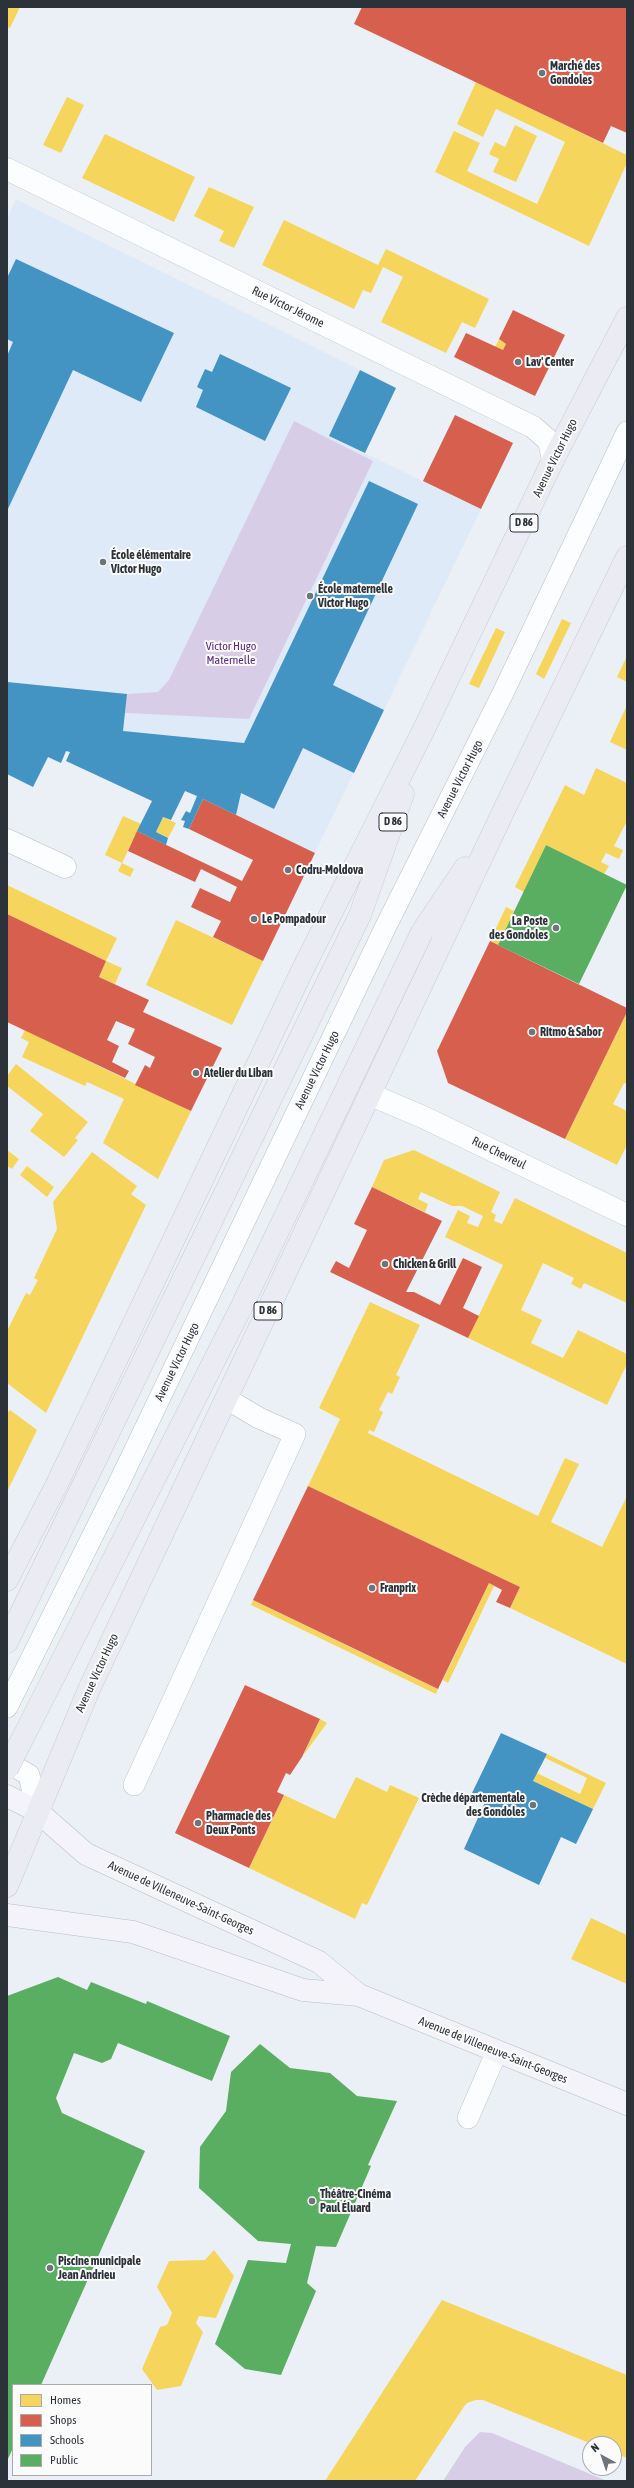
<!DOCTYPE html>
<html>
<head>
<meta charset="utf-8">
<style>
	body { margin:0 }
	#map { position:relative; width:634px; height:2488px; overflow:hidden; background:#ebf0f6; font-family:"Asap Condensed",sans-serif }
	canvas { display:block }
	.frame { position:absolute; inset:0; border:8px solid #2c3239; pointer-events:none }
	.legend { position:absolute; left:12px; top:2384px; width:140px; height:92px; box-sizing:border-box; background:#fbfbfb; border:1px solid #a8abad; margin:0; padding:5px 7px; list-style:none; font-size:12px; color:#2c3239 }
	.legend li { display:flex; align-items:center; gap:8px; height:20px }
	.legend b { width:20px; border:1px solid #a8abad }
	.north { position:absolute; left:582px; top:2436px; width:40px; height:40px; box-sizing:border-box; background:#fbfbfb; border:1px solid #a8abad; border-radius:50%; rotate:320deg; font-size:11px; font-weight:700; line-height:16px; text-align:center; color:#2c3239 }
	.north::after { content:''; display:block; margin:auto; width:14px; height:18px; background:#6f747b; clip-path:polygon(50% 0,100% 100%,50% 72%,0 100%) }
</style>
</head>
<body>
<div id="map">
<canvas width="634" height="2488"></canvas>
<div class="frame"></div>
<ul class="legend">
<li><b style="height:11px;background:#f6d55c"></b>Homes</li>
<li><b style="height:11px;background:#d6604d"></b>Shops</li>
<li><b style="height:11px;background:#4393c3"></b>Schools</li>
<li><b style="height:11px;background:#5aae61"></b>Public</li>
</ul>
<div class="north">N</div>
</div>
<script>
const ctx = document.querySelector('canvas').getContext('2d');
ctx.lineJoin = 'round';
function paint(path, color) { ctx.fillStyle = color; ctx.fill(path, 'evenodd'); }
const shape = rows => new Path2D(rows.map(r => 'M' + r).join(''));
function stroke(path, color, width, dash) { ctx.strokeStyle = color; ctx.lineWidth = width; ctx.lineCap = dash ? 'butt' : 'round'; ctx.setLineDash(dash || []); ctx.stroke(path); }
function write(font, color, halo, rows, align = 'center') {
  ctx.font = font + ' "Asap Condensed",sans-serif'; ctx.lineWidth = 4; ctx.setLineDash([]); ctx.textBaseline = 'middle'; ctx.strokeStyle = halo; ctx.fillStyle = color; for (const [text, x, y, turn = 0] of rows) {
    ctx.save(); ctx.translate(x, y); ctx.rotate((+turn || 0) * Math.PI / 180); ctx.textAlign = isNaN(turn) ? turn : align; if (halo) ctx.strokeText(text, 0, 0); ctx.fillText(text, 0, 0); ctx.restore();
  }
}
paint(shape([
	[16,199,360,370,329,436,481,509,315,853,73,738,61,763,48,757,33,787,7,774,7,219]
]), '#dfeaf8');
paint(shape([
	[294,421,373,461,249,719,125,713,127,694,158,692,169,680],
	[480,2432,492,2433,607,2481,443,2481,465,2447]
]), '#d8cde7');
paint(shape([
	[7,7,20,7,10,28,7,27],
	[476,82,627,155,627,163,589,246,435,172,454,131,480,143,467,171,537,204,565,142,496,109,483,137,457,124],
	[67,97,84,105,61,153,43,145],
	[515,125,537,136,516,182,493,172,499,159,489,154,495,142,505,147],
	[105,134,195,177,174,222,82,178],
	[209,187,254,207,234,248,219,241,224,231,194,216],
	[284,220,378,265,386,249,489,299,475,328,462,322,446,353,381,322,403,277,383,267,371,293,363,290,354,309,262,265],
	[499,339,506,344,503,350,495,347],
	[562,619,571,623,544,679,536,674],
	[496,628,505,632,479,688,469,684],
	[627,656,627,682,617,677],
	[627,705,627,750,610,742],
	[596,768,627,783,627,821,614,846,623,850,619,859,606,853,601,862,609,866,604,874,546,845,524,892,515,887,565,785,584,795],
	[123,816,141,824,122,863,105,855],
	[163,817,176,823,168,838,156,832],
	[122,863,134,869,130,877,118,871],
	[7,885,117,938,106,961,122,968,115,984,99,977,106,961,7,914],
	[506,907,514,911,498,945,490,941],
	[176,920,263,961,232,1025,146,985],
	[627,1012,627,1084,624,1083,613,1104,627,1111,627,1145,617,1165,565,1139],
	[25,1030,191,1111,158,1179,103,1143,124,1099,87,1082,85,1086,22,1057,29,1042,21,1038],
	[16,1064,88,1122,75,1138,78,1140,64,1157,30,1131,43,1114,7,1086,7,1076],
	[7,1150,19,1159,12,1169,7,1166],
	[414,1150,500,1192,491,1212,496,1215,494,1221,502,1224,515,1198,627,1253,627,1303,584,1283,581,1289,571,1284,574,1278,543,1263,521,1310,542,1320,531,1343,563,1358,578,1330,627,1354,627,1364,607,1405,468,1338,503,1265,445,1237,458,1210,470,1216,467,1223,478,1227,483,1216,462,1206,452,1206,421,1192,418,1199,428,1204,425,1212,372,1187,384,1160],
	[92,1152,137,1186,131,1194,146,1205,46,1413,7,1383,7,1331,26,1293,30,1295,38,1280,34,1278,57,1229,53,1202],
	[27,1166,54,1187,47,1197,20,1175],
	[370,1302,420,1325,396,1375,400,1377,392,1394,388,1392,379,1410,383,1412,374,1432,369,1430,368,1433,538,1516,565,1458,579,1464,551,1522,602,1547,627,1496,627,1664,510,1608,520,1587,308,1486,340,1419,319,1408],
	[10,1410,37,1430,7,1492,7,1413],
	[489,1583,494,1586,448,1683,443,1680],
	[253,1600,354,1649,438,1689,436,1694,251,1605],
	[320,1719,327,1723,305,1753,304,1753],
	[547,1754,606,1783,593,1809,533,1781,537,1773,580,1794,587,1778,545,1758],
	[356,1777,387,1792,390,1785,419,1798,367,1905,362,1903,355,1919,249,1868,284,1795,335,1819],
	[591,1918,627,1935,627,1984,571,1959],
	[214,2250,234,2276,224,2299,216,2318,199,2316,196,2323,203,2332,181,2386,157,2390,142,2369,160,2327,167,2325,172,2313,157,2287,169,2261,205,2260],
	[442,2300,627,2375,627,2458,614,2453,614,2444,592,2444,483,2400,476,2400,467,2403,463,2408,415,2481,325,2481]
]), '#f6d55c');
paint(shape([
	[362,7,627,7,627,133,611,126,603,143,354,24],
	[513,310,565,335,535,396,454,357,466,333,503,350,506,344,499,339],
	[455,415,513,443,481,509,423,481],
	[203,799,315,853,263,961,213,937,221,921,191,907,200,888,230,902,237,887,201,869,195,882,128,851,137,831,242,881,253,860,189,829],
	[7,914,106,961,99,977,149,1000,143,1012,222,1048,191,1111,135,1085,145,1065,150,1068,155,1057,128,1044,135,1029,116,1021,107,1040,119,1046,112,1062,129,1071,125,1078,7,1022],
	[490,941,627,1008,627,1012,565,1139,448,1083,437,1051],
	[372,1187,442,1221,406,1292,414,1292,440,1305,463,1258,482,1267,463,1308,479,1316,468,1338,330,1272,336,1261,349,1268,367,1230,354,1224],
	[308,1486,520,1587,510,1608,496,1602,502,1590,489,1583,438,1689,253,1600],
	[245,1685,320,1719,302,1757,290,1775,286,1773,277,1792,284,1795,249,1868,175,1833]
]), '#d6604d');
paint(shape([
	[16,259,174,333,141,402,73,370,7,511,7,356,13,342,7,339,7,278],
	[220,354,291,388,265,441,196,407,203,390,197,387,205,369,212,372],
	[360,370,396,388,365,453,329,436],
	[369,481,418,504,333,685,384,710,354,773,303,748,274,809,241,793,236,815,203,799,189,829,183,827,185,821,181,820,186,811,190,813,197,796,185,791,171,820,163,817,156,832,168,838,166,845,137,831,152,801,66,761,70,752,66,751,61,763,48,757,33,787,7,774,7,682,127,694,123,731,244,743],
	[501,1733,547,1754,533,1781,593,1809,576,1844,561,1837,539,1885,464,1849,486,1800,472,1793]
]), '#4393c3');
paint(shape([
	[546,845,627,885,579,984,498,945],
	[58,1977,87,1990,91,1982,146,2004,147,2001,230,2036,212,2081,118,2043,111,2059,102,2063,74,2053,56,2098,62,2113,145,2151,41,2385,13,2385,13,2448,7,2461,7,1996],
	[260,2044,290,2068,330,2073,357,2096,397,2101,368,2165,371,2166,336,2247,316,2246,307,2283,316,2291,281,2375,245,2369,215,2344,248,2260,286,2263,291,2244,258,2241,199,2188,200,2147,226,2111,231,2072]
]), '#5aae61');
const lane = shape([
	[7,1707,118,1485,386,926,502,695,627,432],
	[7,1762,29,1775,37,1811],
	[134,1785,295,1434,259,1418,227,1399],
	[468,2118,497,2051]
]);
const street = shape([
	[7,169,533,427,549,441,553,460],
	[7,840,65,867],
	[371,1095,423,1117,627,1215]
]);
const secondary = shape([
	[7,1796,37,1811,86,1854,319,1962,359,1995,627,2104],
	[7,1915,133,1932,303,1990,359,1995]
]);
const primary = shape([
	[422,932,465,868],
	[7,1580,56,1486,302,971,424,729,553,460,627,318],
	[7,1642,360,915,403,794],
	[7,1886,90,1687,503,812,627,557]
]);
stroke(lane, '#b9bec4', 22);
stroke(street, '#b9bec4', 23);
stroke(secondary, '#b9bec4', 23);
stroke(primary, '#caccd0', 23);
stroke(lane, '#fcfdfe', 21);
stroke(street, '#fcfdfe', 22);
stroke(secondary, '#f4f3f9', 22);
stroke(primary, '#eaebf3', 22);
const primaryBridge = shape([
	[7,1769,241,1308,422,932]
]);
stroke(primaryBridge, '#caccd0', 23, []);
stroke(primaryBridge, '#eaebf3', 22);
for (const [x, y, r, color] of [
	[542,73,4,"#6f747b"],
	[518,362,4,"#6f747b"],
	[103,562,4,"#6f747b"],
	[310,596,4,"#6f747b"],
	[288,870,4,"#6f747b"],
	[254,919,4,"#6f747b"],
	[556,928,4,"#6f747b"],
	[532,1032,4,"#6f747b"],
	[196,1073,4,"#6f747b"],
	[385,1264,4,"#6f747b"],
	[372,1588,4,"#6f747b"],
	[533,1805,4,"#6f747b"],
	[198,1823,4,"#6f747b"],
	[312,2201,4,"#6f747b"],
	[50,2268,4,"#6f747b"]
]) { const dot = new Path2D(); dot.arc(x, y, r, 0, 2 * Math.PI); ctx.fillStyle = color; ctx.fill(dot); stroke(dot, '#fbfbfb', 1.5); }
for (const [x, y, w] of [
	[524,523,28],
	[393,822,28],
	[268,1311,28]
]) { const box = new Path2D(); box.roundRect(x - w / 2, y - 9, w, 18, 3); ctx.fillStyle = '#fbfbfb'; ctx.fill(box); stroke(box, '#2c3239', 1); }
write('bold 11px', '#2c3239', null, [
	["D 86",524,523],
	["D 86",393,822],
	["D 86",268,1311]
]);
write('bold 12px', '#2c3239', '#fbfbfb', [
	["Marché des",550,66],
	["Gondoles",550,80],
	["Lav' Center",526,362],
	["École élémentaire",111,555],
	["Victor Hugo",111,569],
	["École maternelle",318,589],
	["Victor Hugo",318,603],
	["Codru-Moldova",296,870],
	["Le Pompadour",262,919],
	["La Poste",548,921,"right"],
	["des Gondoles",548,935,"right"],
	["Ritmo & Sabor",540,1032],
	["Atelier du Liban",204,1073],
	["Chicken & Grill",393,1264],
	["Franprix",380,1588],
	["Crèche départementale",525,1798,"right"],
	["des Gondoles",525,1812,"right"],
	["Pharmacie des",206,1816],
	["Deux Ponts",206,1830],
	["Théâtre-Cinéma",320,2194],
	["Paul Éluard",320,2208],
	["Piscine municipale",58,2261],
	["Jean Andrieu",58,2275]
], 'left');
write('12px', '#2c3239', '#fbfbfb', [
	["Rue Victor Jérome",288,307,26],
	["Avenue Victor Hugo",555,458,-64],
	["Avenue Victor Hugo",460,779,-63],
	["Avenue Victor Hugo",317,1070,-64],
	["Rue Chevreul",499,1153,26],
	["Avenue Victor Hugo",177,1362,-64],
	["Avenue Victor Hugo",97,1673,-65],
	["Avenue de Villeneuve-Saint-Georges",181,1898,25],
	["Avenue de Villeneuve-Saint-Georges",493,2050,22]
]);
write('12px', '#5a2b79', '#fbfbfb', [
	["Victor Hugo",231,646],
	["Maternelle",231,660]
]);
</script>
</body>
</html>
